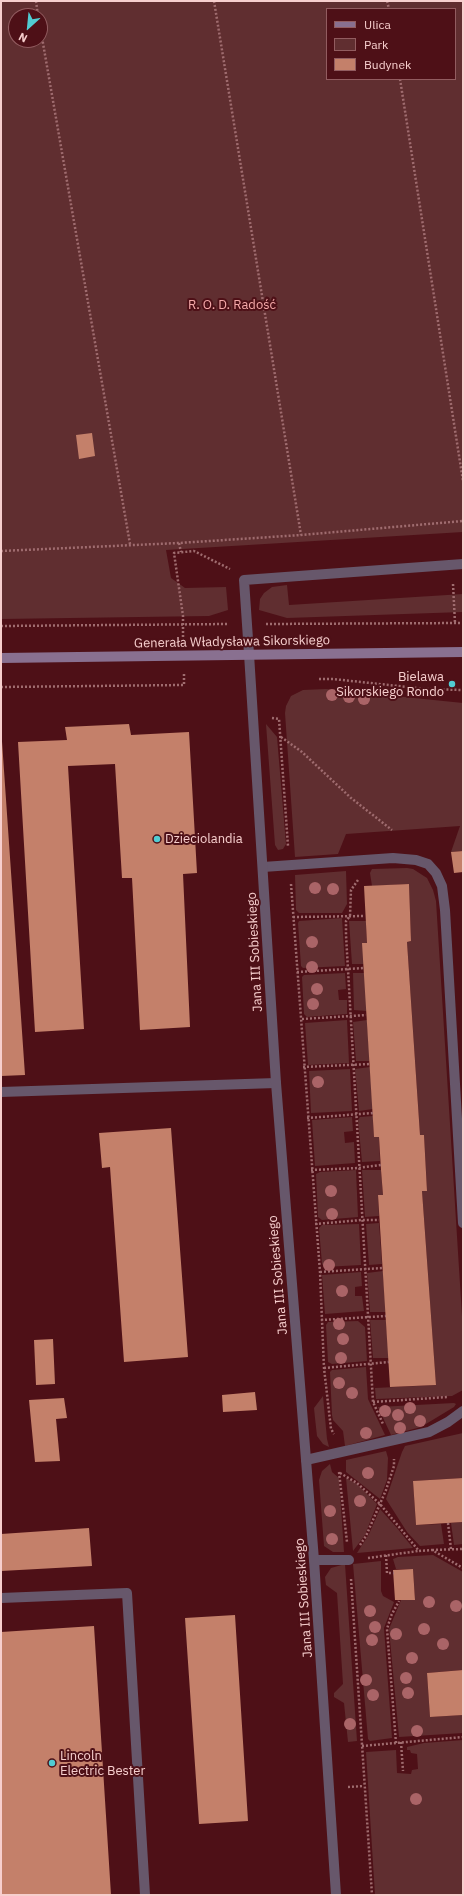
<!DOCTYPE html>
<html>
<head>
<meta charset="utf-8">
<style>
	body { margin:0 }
	#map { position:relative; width:464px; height:1896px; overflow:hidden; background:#4e1017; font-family:"IBM Plex Sans",sans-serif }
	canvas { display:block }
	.frame { position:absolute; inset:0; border:2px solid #f7cfce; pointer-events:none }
	.legend { position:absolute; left:326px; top:8px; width:130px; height:72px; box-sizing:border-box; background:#4e1017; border:1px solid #925c60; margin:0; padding:5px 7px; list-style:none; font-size:12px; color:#f7cfce }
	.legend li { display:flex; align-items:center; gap:8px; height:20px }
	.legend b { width:20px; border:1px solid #925c60 }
	.north { position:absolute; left:8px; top:8px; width:40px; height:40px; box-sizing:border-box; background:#4e1017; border:1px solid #925c60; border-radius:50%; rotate:207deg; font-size:11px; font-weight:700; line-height:16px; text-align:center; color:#f7cfce }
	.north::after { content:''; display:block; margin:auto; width:14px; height:18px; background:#51ccd2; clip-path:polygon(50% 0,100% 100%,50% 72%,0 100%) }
</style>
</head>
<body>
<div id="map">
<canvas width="464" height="1896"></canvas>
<div class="frame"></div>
<ul class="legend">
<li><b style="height:5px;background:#897090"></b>Ulica</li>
<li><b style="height:11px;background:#602e30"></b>Park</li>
<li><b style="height:11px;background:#c4806a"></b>Budynek</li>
</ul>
<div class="north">N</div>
</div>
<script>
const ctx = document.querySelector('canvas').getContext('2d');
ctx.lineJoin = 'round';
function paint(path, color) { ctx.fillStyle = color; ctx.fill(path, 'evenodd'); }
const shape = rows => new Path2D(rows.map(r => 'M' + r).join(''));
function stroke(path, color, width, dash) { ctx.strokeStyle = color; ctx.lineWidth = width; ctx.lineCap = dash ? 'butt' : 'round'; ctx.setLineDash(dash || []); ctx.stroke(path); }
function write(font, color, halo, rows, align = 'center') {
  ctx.font = font + ' "IBM Plex Sans",sans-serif'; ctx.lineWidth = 4; ctx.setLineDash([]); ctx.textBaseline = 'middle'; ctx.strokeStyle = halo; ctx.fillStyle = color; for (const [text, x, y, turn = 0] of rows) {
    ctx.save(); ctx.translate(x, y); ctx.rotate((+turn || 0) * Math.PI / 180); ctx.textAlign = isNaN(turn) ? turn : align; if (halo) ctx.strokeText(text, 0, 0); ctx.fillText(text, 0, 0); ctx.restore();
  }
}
paint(shape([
	[1,1,463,1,463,532,166,550,171,578,185,588,226,587,228,610,209,616,1,619],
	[327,9,455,9,455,79,327,79],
	[16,16,40,16,40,40,16,40],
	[287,585,289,605,463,594,463,612,287,618,259,610,260,599,264,593,272,587],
	[326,689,463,703,463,851,451,852,460,826,346,834,338,854,295,857,285,713,286,706,291,696,303,690],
	[266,724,277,737,286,844,283,849,278,850,275,845],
	[407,868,413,869,427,878,433,890,436,901,463,1332,463,1390,452,1396,376,1399,375,1388,436,1385,422,1191,427,1190,424,1135,420,1135,407,942,411,941,409,884,372,886,370,873,372,869],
	[346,871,347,904,342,913,299,913,296,910,295,875],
	[342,918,345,966,303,968,301,966,298,923,299,921],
	[349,921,366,921,367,943,365,964,352,964],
	[345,973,346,989,338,990,339,1000,347,1000,347,1014,307,1017,304,1014,302,977,304,975],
	[353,973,365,973,367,1011,354,1010],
	[347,1020,349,1063,308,1065,305,1023],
	[367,1020,370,1061,356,1061,353,1022],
	[370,1067,373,1109,359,1111,355,1069],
	[350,1069,352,1111,311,1113,309,1071],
	[373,1116,374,1137,379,1137,380,1161,362,1162,358,1120,360,1117],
	[352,1117,353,1131,344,1132,345,1143,354,1142,355,1163,315,1166,312,1120],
	[356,1170,358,1217,322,1220,318,1217,316,1174,320,1172],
	[362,1170,381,1170,383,1195,378,1195,379,1216,365,1217],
	[379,1223,382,1264,369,1265,366,1224],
	[359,1224,361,1265,324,1267,322,1264,319,1228,322,1225],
	[383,1271,386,1312,370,1312,367,1273],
	[361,1272,362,1286,355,1287,355,1296,362,1296,364,1311,325,1314,322,1275],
	[370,1320,386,1320,389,1358,373,1358],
	[358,1321,365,1327,367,1361,332,1364,328,1362,326,1325,328,1322],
	[366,1367,368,1399,385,1435,345,1446,343,1431,333,1420,332,1415,330,1372,332,1370],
	[323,1396,327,1439,329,1447,323,1444,317,1436,315,1418,314,1408],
	[454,1403,456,1404,454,1407,421,1427,391,1435,378,1407],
	[463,1433,463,1478,413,1481,416,1525,441,1524,444,1544,420,1546,407,1532,386,1499,402,1452,405,1446],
	[386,1451,388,1458,387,1480,380,1499,346,1472,346,1460],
	[330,1464,332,1472,339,1478,344,1552,333,1552,324,1546,319,1480,322,1471],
	[346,1478,357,1484,377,1504,365,1535,353,1551],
	[380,1509,397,1528,413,1548,357,1553,369,1534],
	[463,1522,463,1544,454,1545,451,1523],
	[433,1555,463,1572,463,1670,427,1673,430,1717,462,1715,463,1733,399,1737,389,1629,401,1600,415,1599,413,1569,396,1569,393,1559,398,1557],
	[381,1561,381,1591,383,1596,394,1602,384,1628,392,1738,370,1741,368,1739,353,1564],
	[345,1564,357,1741,348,1742,344,1703,334,1697,334,1693,343,1684,337,1593,326,1585,325,1577,331,1568],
	[463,1740,463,1895,375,1895,366,1752,396,1750,397,1773,411,1774,412,1770,418,1769,417,1754,411,1753,410,1750,407,1750,407,1747,424,1743]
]), '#602e30');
paint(shape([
	[92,433,95,456,79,459,76,435],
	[129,724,131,735,189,732,197,873,183,874,190,1027,140,1030,132,878,122,878,115,764,68,766,84,1029,35,1032,18,742,67,740,65,727],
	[1,727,25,1075,1,1076],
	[463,851,463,872,454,873,451,852],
	[409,884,411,941,407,942,420,1135,424,1135,427,1191,422,1191,436,1385,390,1387,378,1195,383,1195,381,1170,379,1137,374,1137,362,943,367,943,364,886],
	[171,1128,188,1357,124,1362,110,1167,102,1168,99,1133],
	[53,1339,55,1384,36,1385,34,1340],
	[255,1392,257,1410,223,1412,222,1395],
	[64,1398,67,1418,56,1419,60,1461,35,1462,29,1400],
	[463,1478,463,1522,416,1525,413,1481],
	[89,1528,92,1566,1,1571,1,1534],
	[413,1569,415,1600,395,1600,393,1570],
	[235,1615,248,1821,199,1824,185,1618],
	[94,1626,111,1895,1,1895,1,1632],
	[463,1670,463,1715,430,1717,427,1673]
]), '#c4806a');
stroke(shape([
	[36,1,38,16],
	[214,1,301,535],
	[387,1,389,9],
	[40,26,130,544],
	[400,79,463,481],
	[179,543,181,552],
	[1,551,179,543,301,535,463,521],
	[453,584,455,623],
	[266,624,463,623],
	[1,626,229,624],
	[183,637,183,616,174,553,194,551,230,569],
	[319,679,333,679,426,689,463,690],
	[1,687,184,685,184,674],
	[272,718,279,719,288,846],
	[281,737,302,752,351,798,392,830],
	[358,880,351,890,350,916,346,921,346,935,373,1402,383,1424],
	[291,884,320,1272,324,1368,331,1429,334,1434],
	[293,917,365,916],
	[297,972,364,968],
	[302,1019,366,1015],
	[303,1067,370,1064],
	[307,1118,373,1113],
	[311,1170,358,1168,381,1165],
	[315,1224,362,1220,379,1220],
	[320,1272,383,1268],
	[321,1320,386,1316],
	[324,1368,389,1362],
	[373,1402,448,1397],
	[339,1472,347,1542],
	[340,1473,357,1483,380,1504,419,1551,432,1550,463,1568],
	[448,1523,451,1549],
	[360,1545,366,1536,386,1490,394,1466,394,1459],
	[432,1550,463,1549],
	[386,1555,387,1573,394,1573],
	[368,1558,418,1551],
	[351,1579,372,1895],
	[401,1742,403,1771],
	[396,1743,387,1629,391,1616,399,1601],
	[362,1746,463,1737],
	[348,1787,364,1786]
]), '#9f6c6f', 2.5, [2, 2]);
stroke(shape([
	[249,654,244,580,463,564],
	[263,867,393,858,416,860,428,864,436,873,442,886,445,910,463,1223],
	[1,1092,276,1083],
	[306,1460,429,1432,448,1422,463,1411],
	[314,1560,349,1560],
	[1,1598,127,1593,145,1895]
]), '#67576b', 10);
stroke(shape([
	[249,654,276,1083,314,1560,336,1895]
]), '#67576b', 10);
stroke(shape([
	[1,658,463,652]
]), '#897090', 10);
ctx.fillStyle = '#aa6467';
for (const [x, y] of [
	[332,695],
	[349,697],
	[364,699],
	[315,888],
	[333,889],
	[312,942],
	[312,967],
	[317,989],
	[313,1004],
	[318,1082],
	[331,1191],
	[332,1214],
	[329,1265],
	[342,1291],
	[339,1324],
	[343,1339],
	[341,1358],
	[339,1383],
	[352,1393],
	[410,1408],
	[385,1411],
	[398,1415],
	[420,1421],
	[400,1428],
	[366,1433],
	[368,1473],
	[360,1501],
	[330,1511],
	[332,1539],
	[429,1602],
	[456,1606],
	[370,1611],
	[375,1627],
	[424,1629],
	[396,1634],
	[372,1640],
	[443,1644],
	[412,1658],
	[406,1678],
	[366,1680],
	[408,1693],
	[373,1695],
	[350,1724],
	[417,1731],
	[416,1799]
]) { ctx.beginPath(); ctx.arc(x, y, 6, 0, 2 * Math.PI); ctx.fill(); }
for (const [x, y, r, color] of [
	[452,684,4,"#51ccd2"],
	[157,839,4,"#51ccd2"],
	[52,1763,4,"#51ccd2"]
]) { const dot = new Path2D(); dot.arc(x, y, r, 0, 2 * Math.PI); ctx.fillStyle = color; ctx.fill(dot); stroke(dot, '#4e1017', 1.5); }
write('13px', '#f5a9a9', '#4e1017', [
	["R. O. D. Radość",232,305]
]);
write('13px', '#f7cfce', '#4e1017', [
	["Generała Władysława Sikorskiego",232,642,-1],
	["Jana III Sobieskiego",255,952,-93],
	["Jana III Sobieskiego",278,1275,-95],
	["Jana III Sobieskiego",304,1598,-94]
]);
write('13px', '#f7cfce', '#4e1017', [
	["Bielawa",444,677,"right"],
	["Sikorskiego Rondo",444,692,"right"],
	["Dzieciolandia",165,839],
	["Lincoln",60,1756],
	["Electric Bester",60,1771]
], 'left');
</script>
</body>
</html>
